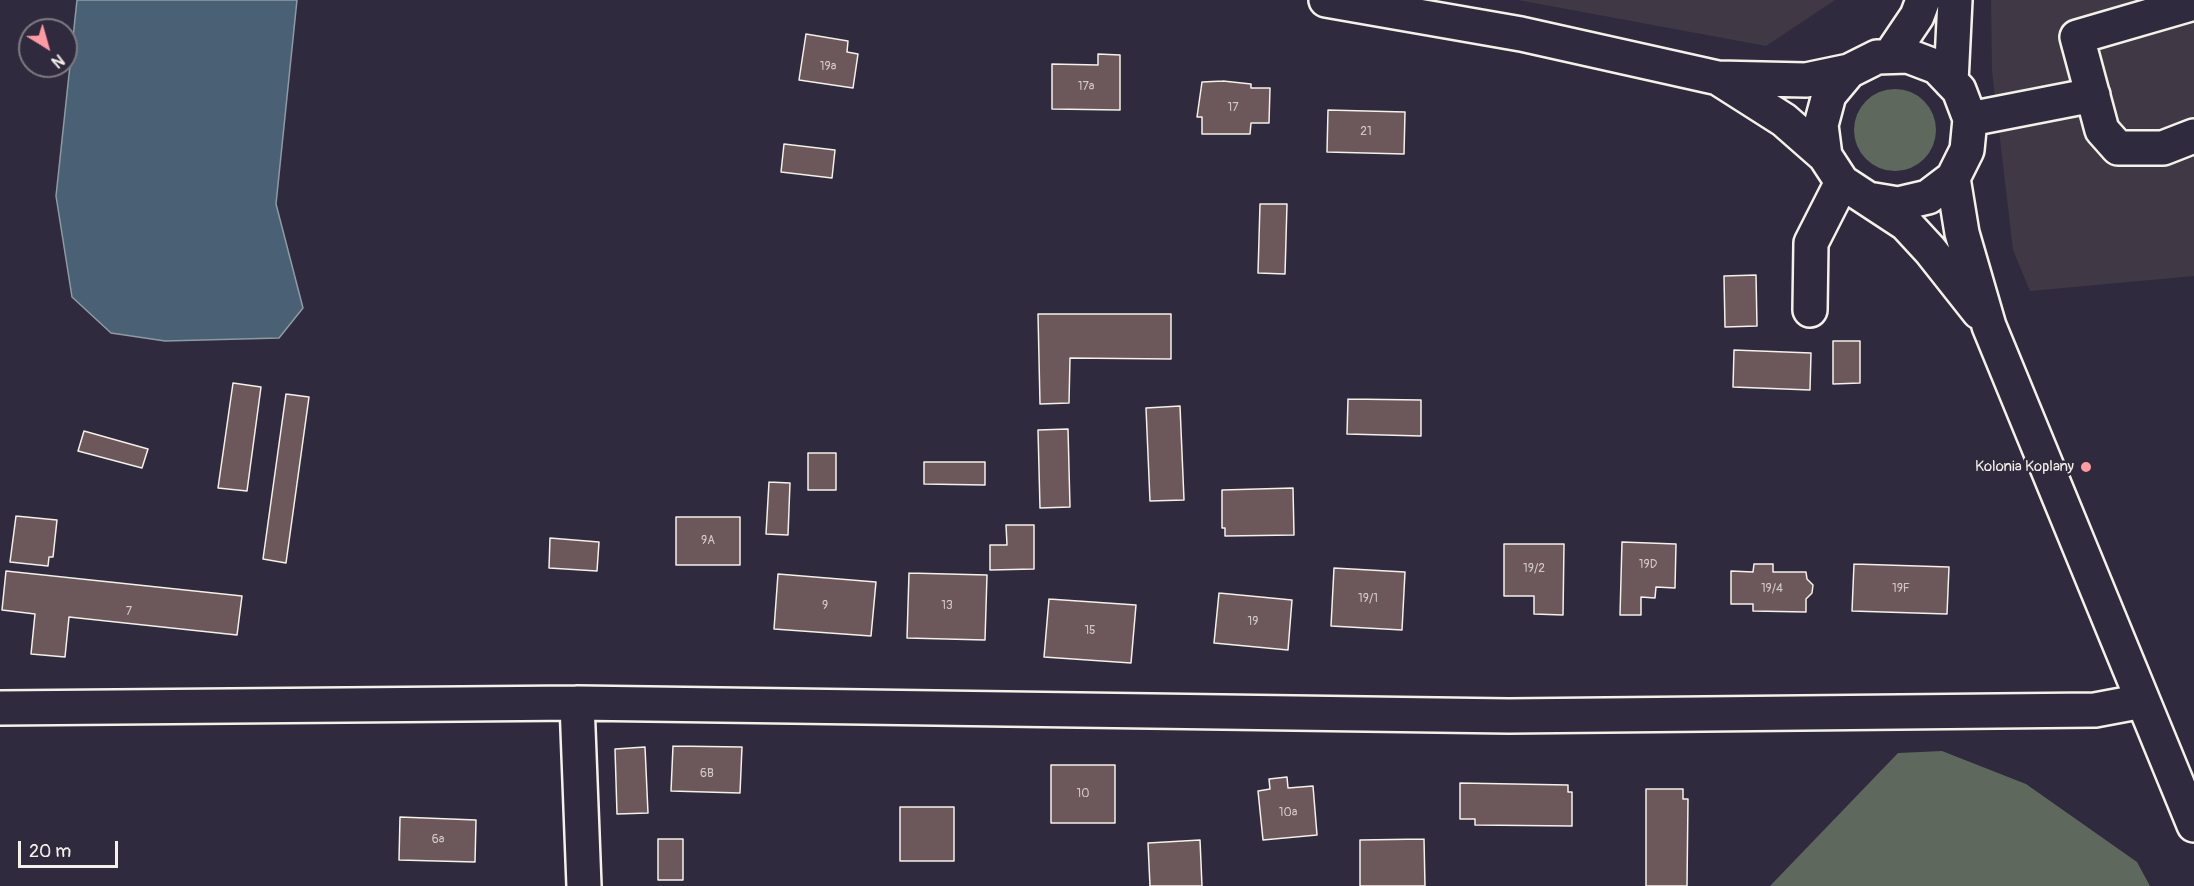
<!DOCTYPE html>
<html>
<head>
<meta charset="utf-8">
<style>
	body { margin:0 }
	#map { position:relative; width:2194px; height:886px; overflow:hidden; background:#2f2a3d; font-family:Pangolin,sans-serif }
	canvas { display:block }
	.north { position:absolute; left:18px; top:18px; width:60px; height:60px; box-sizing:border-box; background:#2f2a3d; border:2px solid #7e7a81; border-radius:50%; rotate:143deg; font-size:16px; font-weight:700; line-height:24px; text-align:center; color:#f4f1e8 }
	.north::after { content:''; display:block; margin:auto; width:21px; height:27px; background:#ff9aa2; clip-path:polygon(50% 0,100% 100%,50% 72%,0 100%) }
	.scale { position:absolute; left:18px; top:841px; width:100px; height:27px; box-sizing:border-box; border:3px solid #f4f1e8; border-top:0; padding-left:8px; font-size:18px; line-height:21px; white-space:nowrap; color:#f4f1e8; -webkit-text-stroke:4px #2f2a3d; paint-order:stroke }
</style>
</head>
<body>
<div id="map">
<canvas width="2194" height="886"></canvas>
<div class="north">N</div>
<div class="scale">20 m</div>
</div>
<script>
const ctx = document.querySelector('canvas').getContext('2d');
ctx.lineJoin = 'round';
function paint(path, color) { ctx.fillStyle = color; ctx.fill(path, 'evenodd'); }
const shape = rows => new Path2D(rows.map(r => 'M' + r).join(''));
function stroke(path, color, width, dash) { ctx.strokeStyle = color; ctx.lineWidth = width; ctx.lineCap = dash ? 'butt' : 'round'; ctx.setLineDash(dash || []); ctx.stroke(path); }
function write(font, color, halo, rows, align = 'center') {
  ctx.font = font + ' Pangolin,sans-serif'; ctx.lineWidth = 5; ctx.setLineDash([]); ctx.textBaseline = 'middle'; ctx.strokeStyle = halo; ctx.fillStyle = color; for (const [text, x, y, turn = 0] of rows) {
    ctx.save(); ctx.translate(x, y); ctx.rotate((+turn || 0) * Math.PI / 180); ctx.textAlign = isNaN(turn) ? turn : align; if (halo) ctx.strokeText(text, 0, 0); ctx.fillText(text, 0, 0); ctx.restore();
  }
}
paint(shape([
	[1518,0,1835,0,1766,46],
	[1991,0,2194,0,2194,276,2030,291,2013,250,1992,71]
]), '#413846');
paint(shape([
	'1854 130a41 41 0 1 1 82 0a41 41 0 1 1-82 0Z',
	[1942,751,2026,784,2137,862,2150,886,1770,886,1898,753]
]), '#5e685d');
const water = shape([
	[77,0,297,0,276,204,303,308,279,338,165,341,111,333,72,297,56,196,77,0]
]);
paint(water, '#4a6175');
stroke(water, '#8e9ba3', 1.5);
const building = shape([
	[806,34,848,41,847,52,858,54,853,88,799,80,806,34],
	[1098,54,1120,55,1120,110,1052,109,1052,64,1098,65,1098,54],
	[1223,81,1251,84,1251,88,1270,88,1269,123,1251,123,1250,134,1202,134,1202,117,1197,117,1202,82,1223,81],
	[1328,110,1405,112,1404,154,1327,152,1328,110],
	[784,144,835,150,832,178,781,172,784,144],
	[1260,204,1287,204,1285,274,1258,273,1260,204],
	[1756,275,1757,326,1725,327,1724,276,1756,275],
	[1038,314,1171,314,1171,359,1070,358,1069,403,1040,404,1038,314],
	[1833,341,1860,341,1860,383,1833,384,1833,341],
	[1734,350,1811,353,1810,390,1733,387,1734,350],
	[233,383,261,387,247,491,218,488,233,383],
	[286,394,309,397,286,563,263,559,286,394],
	[1348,399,1421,400,1421,436,1347,434,1348,399],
	[1180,406,1184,500,1150,501,1146,408,1180,406],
	[1068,429,1070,507,1040,508,1038,430,1068,429],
	[84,431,148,449,142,468,78,451,84,431],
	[808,453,836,453,836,490,808,490,808,453],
	[924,462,985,462,985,485,924,484,924,462],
	[769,482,790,483,788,535,766,534,769,482],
	[1293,488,1294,535,1225,536,1225,528,1222,528,1222,490,1293,488],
	[16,516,57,520,53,557,49,557,48,566,10,562,16,516],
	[676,517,740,517,740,565,676,565,676,517],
	[1006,525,1034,525,1034,569,990,570,990,545,1007,545,1006,525],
	[550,538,599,542,597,571,549,568,550,538],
	[1622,542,1676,544,1675,588,1656,587,1655,598,1641,597,1641,615,1620,615,1622,542],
	[1504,544,1564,544,1563,615,1534,614,1534,596,1504,596,1504,544],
	[1754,564,1773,564,1773,572,1806,572,1807,579,1813,585,1812,593,1806,599,1806,612,1753,611,1753,604,1731,604,1731,571,1753,572,1754,564],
	[1854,564,1949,567,1947,614,1852,611,1854,564],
	[1334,568,1405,572,1402,630,1331,626,1334,568],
	[6,571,242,596,237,635,69,617,65,657,31,654,35,614,2,610,6,571],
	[909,573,987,575,985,640,907,638,909,573],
	[778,574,876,582,871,636,774,629,778,574],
	[1219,593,1292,600,1288,650,1214,643,1219,593],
	[1049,599,1136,605,1131,663,1044,657,1049,599],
	[673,746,742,747,740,793,671,791,673,746],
	[645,747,648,813,617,814,615,749,645,747],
	[1051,765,1115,765,1115,823,1051,823,1051,765],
	[1287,777,1288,788,1313,786,1317,835,1263,840,1258,791,1270,789,1269,779,1287,777],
	[1460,783,1568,785,1568,792,1572,792,1572,826,1475,825,1475,819,1460,819,1460,783],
	[1646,789,1683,789,1683,799,1688,799,1687,886,1646,886,1646,789],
	[900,807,954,807,954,861,900,861,900,807],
	[400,817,476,820,475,862,399,860,400,817],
	[658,839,683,839,683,880,658,880,658,839],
	[1424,839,1425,886,1360,886,1360,840,1424,839],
	[1200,840,1202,886,1150,886,1148,843,1200,840]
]);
paint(building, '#6c575a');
stroke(building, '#f4f1e8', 1.5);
const minor = shape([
	[1326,0,1521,34,1718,78,1806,80,1849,71,1877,57,1908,56,1937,67,1959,90,1970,119,1967,150,1953,178,1928,197,1898,204,1868,199],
	[2194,3,2077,37,2102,130,2118,148,2163,148,2194,136],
	[1890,56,1917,16,1923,0],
	[1718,78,1784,120,1825,156,1842,182,1906,224,1930,250,1979,312],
	[1951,82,1955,0],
	[1970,119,2093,95],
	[1825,156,1821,125,1829,95,1849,71],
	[1953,178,1962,233,1989,326,2194,825],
	[1810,310,1811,243,1842,182],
	[577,703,584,886],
	[0,708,577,703,1509,716,2095,710,2143,701]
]);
stroke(minor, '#f4f1e8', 38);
stroke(minor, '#2f2a3d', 33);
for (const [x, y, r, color] of [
	[2086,467,6,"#ff9aa2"]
]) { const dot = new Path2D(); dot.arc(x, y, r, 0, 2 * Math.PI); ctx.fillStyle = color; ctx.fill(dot); stroke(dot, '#2f2a3d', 2); }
write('12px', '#d2cac4', null, [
	["19a",828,67],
	["17a",1086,87],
	["17",1233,108],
	["21",1366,132],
	["9A",708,541],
	["19D",1648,565],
	["19/2",1534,569],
	["19/4",1772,589],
	["19F",1901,589],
	["19/1",1368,599],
	["9",825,606],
	["13",947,606],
	["7",129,612],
	["19",1253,622],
	["15",1090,631],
	["6B",707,774],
	["10",1083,794],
	["10a",1288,813],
	["6a",438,840]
]);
write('15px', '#f4f1e8', '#2f2a3d', [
	["Kolonia Koplany",2074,467]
], 'right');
</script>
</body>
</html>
